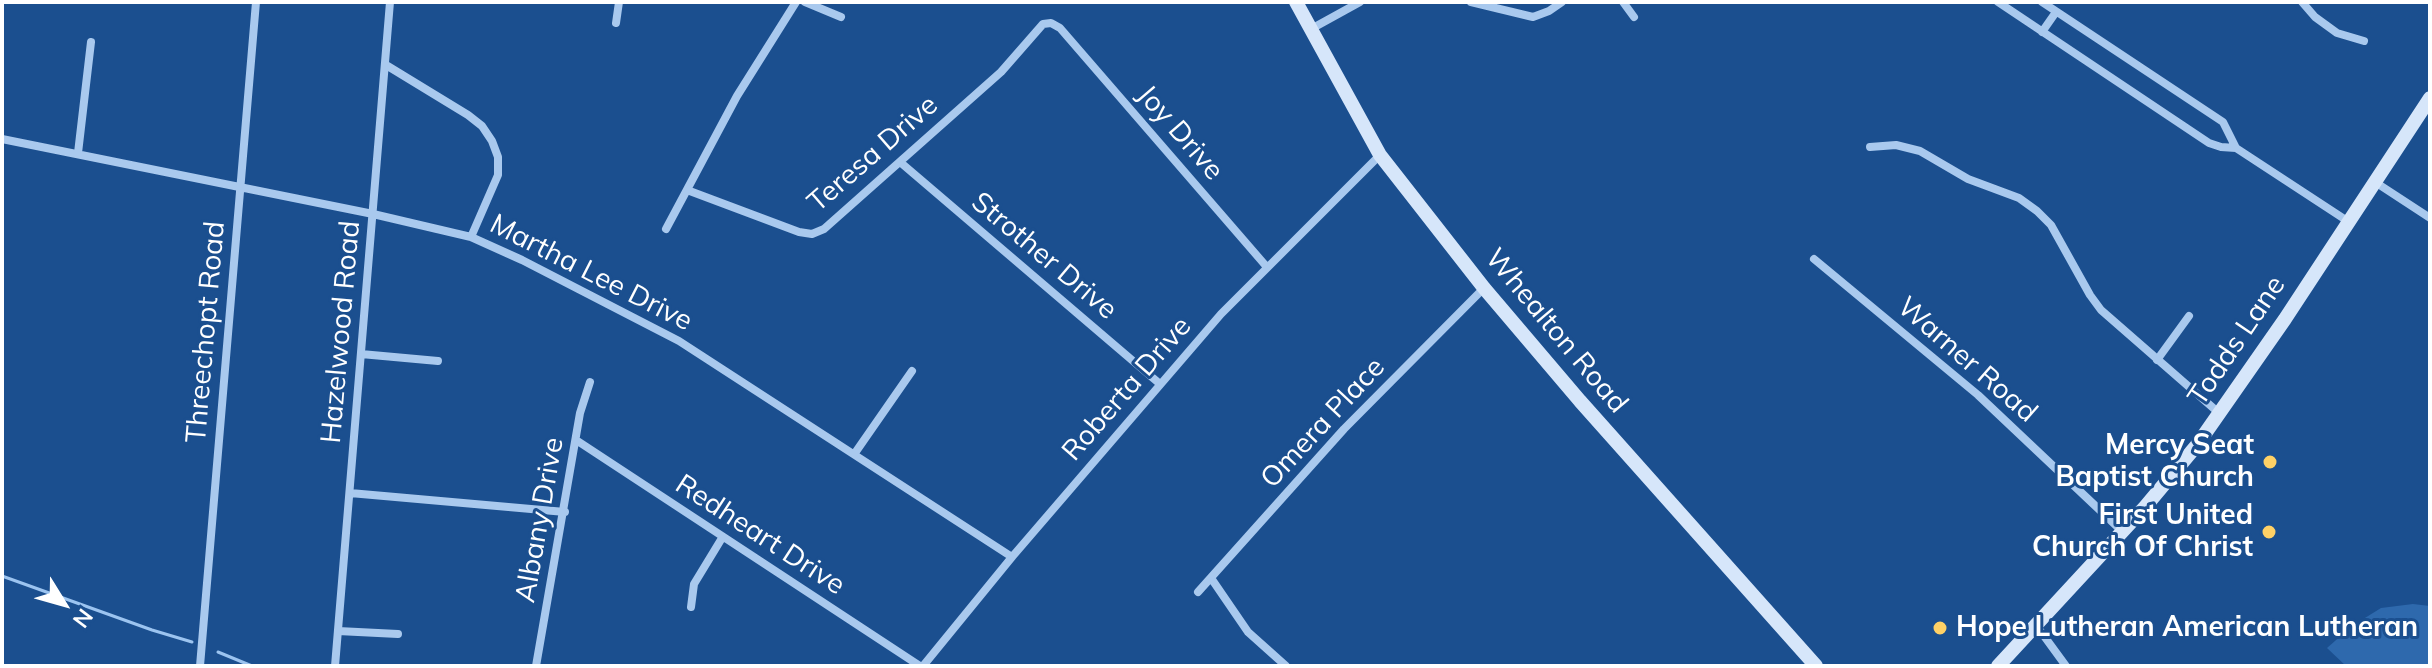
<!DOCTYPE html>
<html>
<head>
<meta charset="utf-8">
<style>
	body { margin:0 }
	#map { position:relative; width:2432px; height:668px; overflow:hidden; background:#1b4f8f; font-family:Mulish,sans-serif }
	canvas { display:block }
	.frame { position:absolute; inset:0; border:4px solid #fff; pointer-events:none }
	.north { position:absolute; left:24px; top:564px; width:80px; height:80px; -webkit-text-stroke:6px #1b4f8f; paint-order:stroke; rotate:127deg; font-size:22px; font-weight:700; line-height:32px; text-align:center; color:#fff }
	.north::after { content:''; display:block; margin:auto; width:28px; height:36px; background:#fff; clip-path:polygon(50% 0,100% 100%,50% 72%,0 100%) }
</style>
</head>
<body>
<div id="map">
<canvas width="2432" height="668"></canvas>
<div class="frame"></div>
<div class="north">N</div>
</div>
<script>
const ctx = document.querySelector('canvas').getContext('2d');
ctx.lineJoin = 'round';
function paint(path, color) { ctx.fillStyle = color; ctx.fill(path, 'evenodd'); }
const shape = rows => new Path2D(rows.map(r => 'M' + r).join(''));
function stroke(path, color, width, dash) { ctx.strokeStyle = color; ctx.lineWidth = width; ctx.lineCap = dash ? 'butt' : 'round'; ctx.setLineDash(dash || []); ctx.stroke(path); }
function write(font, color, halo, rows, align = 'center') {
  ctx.font = font + ' Mulish,sans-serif'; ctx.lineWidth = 6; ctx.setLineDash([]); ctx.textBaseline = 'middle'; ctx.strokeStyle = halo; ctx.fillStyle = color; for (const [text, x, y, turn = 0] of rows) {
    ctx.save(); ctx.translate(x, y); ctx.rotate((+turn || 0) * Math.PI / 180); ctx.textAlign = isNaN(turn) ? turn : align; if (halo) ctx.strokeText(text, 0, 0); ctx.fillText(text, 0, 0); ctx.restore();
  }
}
paint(shape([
	[2413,604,2430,606,2430,666,2346,666,2327,648,2352,626,2381,608]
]), '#2e69ad');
stroke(shape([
	[2,576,152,630,192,642],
	[218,652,252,666]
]), '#9cc4f0', 3);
stroke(shape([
	[805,2,841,17],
	[1471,2,1533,17,1549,11,1562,2],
	[1623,2,1634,17],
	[1998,2,2209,143,2221,147,2236,148,2349,222],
	[2042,2,2223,122,2236,148],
	[2302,2,2315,17,2337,33,2364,41],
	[616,23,619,2],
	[1311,29,1360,2],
	[2042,32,2056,12],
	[386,65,468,115,482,126,492,141,498,157,498,175,471,237],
	[2,139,373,214,471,237,522,260,679,341,1012,557],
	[1870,147,1896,145,1920,151,1968,179,2019,198,2037,211,2051,225,2090,295,2101,310,2219,413],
	[78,153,91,42],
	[900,162,1160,384],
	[2375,182,2430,218],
	[687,190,799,232,812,234,824,229,1001,72,1043,24,1051,23,1060,28,1266,266],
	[666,229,737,96,796,2],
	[1814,259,1978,395,2123,532],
	[361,354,438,361],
	[2157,360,2189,316],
	[576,440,920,666],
	[855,453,912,371],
	[350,493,565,512],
	[1211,578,1248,632,1286,666],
	[1198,592,1344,429,1484,288],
	[691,607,694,584,722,538],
	[2036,625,2066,666],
	[338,631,398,634],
	[200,666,256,2],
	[335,666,390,2],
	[536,666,580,413,590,382],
	[923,666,1012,557,1221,314,1380,155]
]), '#a9c9ee', 8);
stroke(shape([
	[1296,2,1380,155,1484,288,1580,401,1816,666],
	[1998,666,2145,507,2197,445,2285,319,2430,98]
]), '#d6e6fa', 14);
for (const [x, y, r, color] of [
	[2270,462,8,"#ffd166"],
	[2269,532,8,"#ffd166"],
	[1940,628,8,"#ffd166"]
]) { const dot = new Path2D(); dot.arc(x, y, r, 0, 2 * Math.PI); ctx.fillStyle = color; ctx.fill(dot); stroke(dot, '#1b4f8f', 3); }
write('28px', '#fff', '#1b4f8f', [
	["Joy Drive",1180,133,49],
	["Teresa Drive",873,154,-41],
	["Strother Drive",1044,256,40],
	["Martha Lee Drive",591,273,27],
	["Whealton Road",1556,331,50],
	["Threechopt Road",206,332,-85],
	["Hazelwood Road",341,332,-85],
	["Todds Lane",2237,341,-56],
	["Warner Road",1967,360,41],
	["Roberta Drive",1127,389,-49],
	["Omera Place",1323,423,-47],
	["Albany Drive",540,520,-80],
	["Redheart Drive",760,535,33]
]);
write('bold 28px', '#fff', '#1b4f8f', [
	["Mercy Seat",2254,446],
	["Baptist Church",2254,478],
	["First United",2253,516],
	["Church Of Christ",2253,548],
	["Hope Lutheran American Lutheran",1956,628,"left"]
], 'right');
</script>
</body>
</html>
